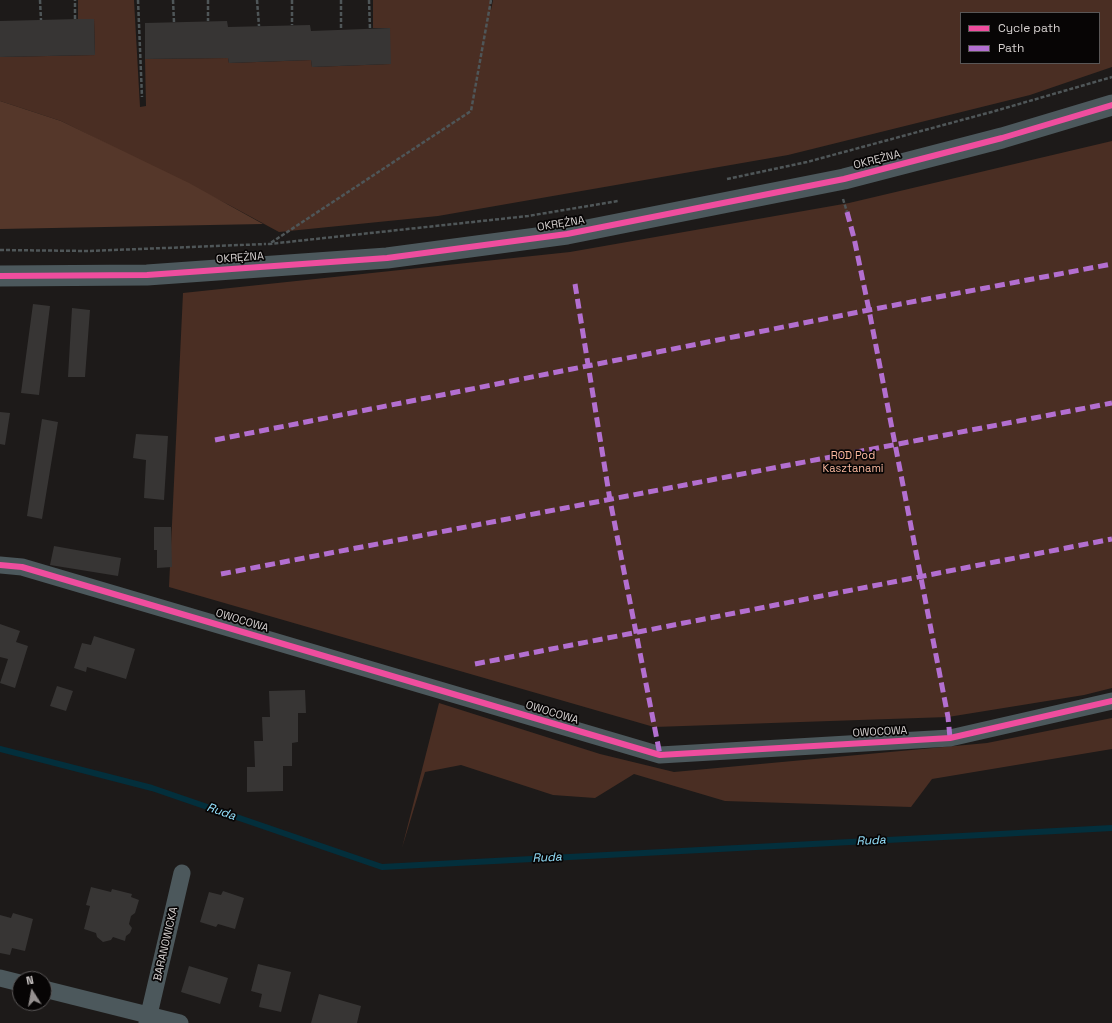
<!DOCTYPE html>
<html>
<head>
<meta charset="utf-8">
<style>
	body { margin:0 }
	#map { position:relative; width:1112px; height:1023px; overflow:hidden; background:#1d1a19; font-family:"Space Grotesk",sans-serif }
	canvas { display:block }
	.legend { position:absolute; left:960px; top:12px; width:140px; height:52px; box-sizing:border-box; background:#070505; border:1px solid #595656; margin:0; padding:5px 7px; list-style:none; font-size:12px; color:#d5d0cf }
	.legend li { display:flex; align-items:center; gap:8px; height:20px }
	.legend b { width:20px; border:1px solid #595656 }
	.north { position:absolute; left:12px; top:971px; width:40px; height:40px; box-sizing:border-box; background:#070505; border:1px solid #595656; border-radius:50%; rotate:349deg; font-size:11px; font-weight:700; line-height:16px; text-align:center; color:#d5d0cf }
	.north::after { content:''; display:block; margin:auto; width:14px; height:18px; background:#95908f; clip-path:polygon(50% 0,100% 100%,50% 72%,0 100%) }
</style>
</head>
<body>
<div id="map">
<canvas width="1112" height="1023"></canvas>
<ul class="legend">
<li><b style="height:5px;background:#ef4d9e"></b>Cycle path</li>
<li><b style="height:5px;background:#b36fd0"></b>Path</li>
</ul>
<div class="north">N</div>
</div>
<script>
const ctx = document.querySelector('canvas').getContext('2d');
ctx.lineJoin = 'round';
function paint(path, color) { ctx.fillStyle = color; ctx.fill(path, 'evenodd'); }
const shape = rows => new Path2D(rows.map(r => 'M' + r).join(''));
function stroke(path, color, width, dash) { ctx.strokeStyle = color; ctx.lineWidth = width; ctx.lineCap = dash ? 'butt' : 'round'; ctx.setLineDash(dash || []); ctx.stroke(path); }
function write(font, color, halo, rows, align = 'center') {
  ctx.font = font + ' "Space Grotesk",sans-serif'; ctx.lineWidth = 3.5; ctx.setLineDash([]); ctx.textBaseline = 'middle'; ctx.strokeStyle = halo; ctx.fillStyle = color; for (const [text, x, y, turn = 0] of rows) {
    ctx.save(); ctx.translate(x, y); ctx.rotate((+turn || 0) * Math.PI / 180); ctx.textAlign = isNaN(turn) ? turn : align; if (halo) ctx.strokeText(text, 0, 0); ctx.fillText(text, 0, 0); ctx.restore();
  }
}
paint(shape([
	[78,0,134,0,140,107,146,106,145,59,228,58,229,63,311,60,312,67,390,64,390,28,373,28,373,0,490,0,491,10,493,0,1112,0,1112,67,1030,95,788,155,438,216,279,232,229,205,61,121,0,101,0,57,95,55,94,19,78,19],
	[961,13,1099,13,1099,63,961,63],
	[1112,141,1112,688,1084,695,948,717,654,727,169,587,183,293,570,252,849,203],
	[439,703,600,754,674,772,987,743,1112,718,1112,749,932,779,911,807,725,801,634,774,595,798,553,795,461,765,425,772,402,848]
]), '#4a2e23');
paint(shape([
	[0,101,61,121,189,183,263,224,0,229]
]), '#55372a');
stroke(shape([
	[0,749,152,788,382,867,1112,828]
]), '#032f3c', 6);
paint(shape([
	[78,19,94,19,95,55,0,57,0,21],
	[227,21,228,27,310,25,311,31,390,28,391,64,312,67,311,60,229,63,228,58,145,59,145,23],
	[33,304,50,306,39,395,21,393],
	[72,308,90,310,85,377,68,377],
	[0,412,10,413,5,445,0,444],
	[42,419,58,422,42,519,27,516],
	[136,434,168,436,164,500,144,498,146,460,133,458],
	[154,527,171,527,172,567,157,568,157,550,154,550],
	[54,546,121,558,118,576,50,565],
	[0,624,20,631,16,642,28,646,15,688,0,683,8,659,0,657],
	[94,636,135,649,126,679,87,667,86,672,74,668,82,643,91,645],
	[57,686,73,691,66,711,50,706],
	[305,690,306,713,298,713,298,742,292,743,292,766,283,766,283,791,247,792,247,767,255,767,254,741,263,741,262,717,270,717,269,691],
	[91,887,111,892,112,889,132,894,131,897,139,900,135,913,131,916,129,924,132,928,130,933,126,936,125,941,113,937,111,940,103,942,97,937,96,933,84,929,90,906,86,905],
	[223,891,244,898,235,929,218,924,216,927,200,922,209,892,221,895],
	[13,913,33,919,25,951,12,948,10,955,0,953,0,915,11,918],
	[258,964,291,972,281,1012,259,1007,262,994,251,991],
	[189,966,228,978,220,1004,181,992],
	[319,994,361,1006,357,1023,311,1023]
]), '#373534');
stroke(shape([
	[40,0,41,20],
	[138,0,142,97],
	[173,0,174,22],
	[208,0,208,21],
	[257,0,259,26],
	[292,0,292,25],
	[341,0,341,30],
	[369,0,370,29],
	[491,0,471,111,269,244,528,216,618,201],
	[75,19,75,0],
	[727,179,807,162,995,111,1112,77],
	[843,199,847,212],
	[0,250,89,251,266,244]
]), '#4f5658', 2.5, [4, 2]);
stroke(shape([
	[0,565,22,567,660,755,950,738,1112,701],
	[0,978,20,983],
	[44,989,180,1023],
	[147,1023,182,873]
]), '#4c585c', 17);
stroke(shape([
	[0,276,147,275,387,258,567,234,844,179,1002,138,1112,105]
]), '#4c585c', 21);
stroke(shape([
	[847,212,854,238,869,310,948,717,950,738],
	[575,284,610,500,660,755],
	[215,440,869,310,1112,264],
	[221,574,1112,403],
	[475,664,1112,539]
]), '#b36fd0', 5, [10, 5]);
stroke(shape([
	[0,276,147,275,387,258,567,234,844,179,1002,138,1112,105],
	[0,565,22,567,660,755,950,738,1112,701]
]), '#ef4d9e', 6);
write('11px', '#d5d0cf', '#070505', [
	["OKRĘŻNA",877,160,-14],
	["OKRĘŻNA",561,224,-9],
	["OKRĘŻNA",240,258,-4],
	["OWOCOWA",242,621,17],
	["OWOCOWA",552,713,17],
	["OWOCOWA",880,732,-3],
	["BARANOWICKA",166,944,-77]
]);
write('11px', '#fab89e', '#070505', [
	["ROD Pod",853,456],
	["Kasztanami",853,469]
]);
write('italic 12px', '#95e2fe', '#070505', [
	["Ruda",221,812,19],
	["Ruda",871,841,-3],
	["Ruda",547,858,-3]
]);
</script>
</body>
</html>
